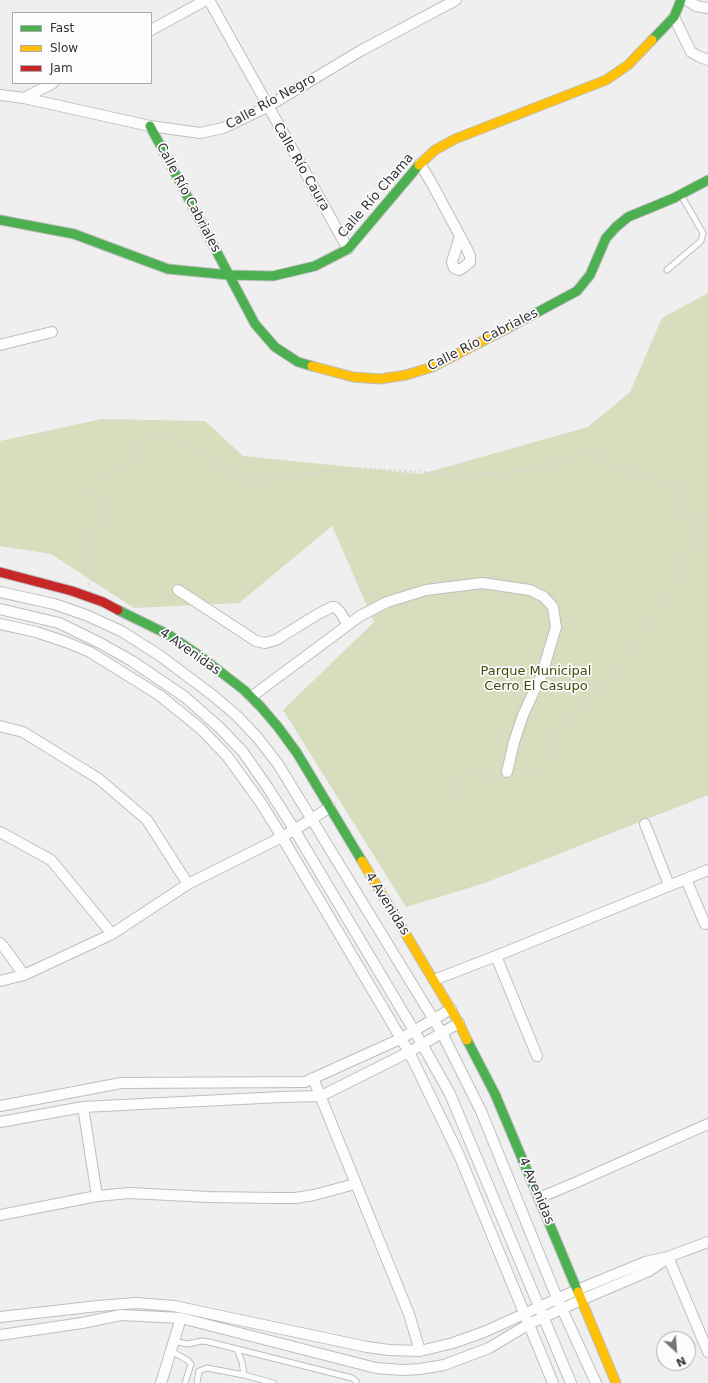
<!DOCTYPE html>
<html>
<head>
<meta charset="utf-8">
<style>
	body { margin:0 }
	#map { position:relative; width:708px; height:1383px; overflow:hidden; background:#efeff0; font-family:"DejaVu Sans",sans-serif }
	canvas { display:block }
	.legend { position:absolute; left:12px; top:12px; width:140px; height:72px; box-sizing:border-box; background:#fcfcfe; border:1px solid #ababad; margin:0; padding:5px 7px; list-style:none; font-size:12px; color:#323233 }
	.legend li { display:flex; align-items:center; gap:8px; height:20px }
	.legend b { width:20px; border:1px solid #ababad }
	.north { position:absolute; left:656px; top:1331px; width:40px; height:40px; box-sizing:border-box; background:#fcfcfe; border:1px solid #ababad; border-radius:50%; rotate:154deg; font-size:11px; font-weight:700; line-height:16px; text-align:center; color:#323233 }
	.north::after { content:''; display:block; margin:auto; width:14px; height:18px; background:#747475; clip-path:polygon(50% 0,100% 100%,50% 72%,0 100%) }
</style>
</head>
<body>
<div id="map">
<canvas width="708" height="1383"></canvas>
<ul class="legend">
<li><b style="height:5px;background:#4caf50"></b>Fast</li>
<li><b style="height:5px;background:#ffc107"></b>Slow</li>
<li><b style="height:5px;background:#c62828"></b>Jam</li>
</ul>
<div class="north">N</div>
</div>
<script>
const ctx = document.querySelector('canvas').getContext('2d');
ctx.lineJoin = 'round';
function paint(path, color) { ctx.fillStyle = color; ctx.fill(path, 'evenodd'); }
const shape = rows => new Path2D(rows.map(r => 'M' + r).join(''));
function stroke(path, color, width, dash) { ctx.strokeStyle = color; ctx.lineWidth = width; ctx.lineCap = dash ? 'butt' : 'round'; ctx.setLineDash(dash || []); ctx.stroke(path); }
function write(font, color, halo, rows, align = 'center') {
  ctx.font = font + ' "DejaVu Sans",sans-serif'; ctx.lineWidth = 3.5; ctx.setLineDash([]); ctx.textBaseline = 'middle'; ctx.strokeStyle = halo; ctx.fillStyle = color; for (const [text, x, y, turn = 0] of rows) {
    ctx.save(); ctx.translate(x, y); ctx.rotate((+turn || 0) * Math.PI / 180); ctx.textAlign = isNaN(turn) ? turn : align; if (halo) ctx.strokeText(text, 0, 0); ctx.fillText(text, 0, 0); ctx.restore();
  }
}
paint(shape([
	[708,293,708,795,485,883,406,907,283,710,374,622,332,526,239,603,134,608,51,554,0,546,0,441,102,419,205,421,243,456,421,474,588,427,630,392,662,318]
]), '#d6debd');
const lane = shape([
	[667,270,701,241,703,233,681,195],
	[174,1341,187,1344,202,1341,209,1342,352,1378,356,1381,356,1383],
	[237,1349,242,1362,244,1375,273,1383],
	[171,1351,187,1360,191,1364,185,1383],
	[197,1383,199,1371,207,1368,244,1375]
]);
const street = shape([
	[209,0,348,249],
	[687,0,696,6,708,8],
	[674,17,691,52,698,56,708,60],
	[151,30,206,0],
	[0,95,24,98,150,126,200,133,223,128,267,107,360,51,456,0],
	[24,98,53,83],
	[420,164,431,182,467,249,470,256,470,262,464,267,459,270,454,268,452,262,460,236],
	[0,345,52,332],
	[178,590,256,641,265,643,276,640,318,614,332,607,335,607,340,612,348,625],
	[0,592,54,604,86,615,121,631,159,655,215,697,237,716,257,737,278,764,442,1033,481,1111,557,1298,596,1383],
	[0,609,59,623,100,643,132,661,185,697,220,728,243,752,268,788,294,829,422,1044,450,1094,571,1383],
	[0,624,36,632,66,642,90,652,159,695,200,728,227,756,261,803,282,837,409,1052,459,1155,553,1383],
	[251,697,360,616,387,602,426,590,482,583,530,590,544,597,553,607,556,627,542,674,523,715,514,742,507,772],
	[0,726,23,732,99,779,147,820,188,884],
	[645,824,669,885],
	[0,832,51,860,112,934],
	[686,879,705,924],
	[0,943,3,946,24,975],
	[496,956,537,1056],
	[434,980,496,956,708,870],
	[0,981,24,975,112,934,188,884,282,837,312,819,330,807],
	[313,1078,409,1314,420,1351],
	[0,1106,121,1083,305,1082,400,1039,451,1009],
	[83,1107,97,1196],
	[0,1122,83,1107,281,1097,321,1096,409,1052,459,1023],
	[539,1198,577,1182,708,1124],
	[0,1215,97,1196,129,1193,209,1197,275,1198,295,1198,314,1195,355,1184],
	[668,1257,708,1352],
	[0,1317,98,1306,136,1303,174,1306,367,1347,389,1350,420,1351,453,1343,484,1332,577,1290,645,1262,668,1257,708,1242],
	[0,1335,82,1323,121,1315,181,1318,376,1368,403,1370,420,1369,444,1365,489,1348,529,1324,581,1300,649,1271,665,1260],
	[161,1383,181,1318]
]);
const fast = shape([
	[652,40,674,17,681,0],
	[150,126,255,324,275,347,298,362,312,366],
	[0,220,74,234,168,269,229,275,273,276,315,266,348,249,419,165],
	[508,328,577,291,590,275,606,238,616,227,628,217,674,198,708,180],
	[118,610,169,635,200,656,244,690,261,707,278,727,297,753,362,861],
	[467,1040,495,1094,578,1292]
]);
const slow = shape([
	[419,165,435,150,455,139,606,80,628,65,652,40],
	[312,366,353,377,380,379,406,375,432,367,508,328],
	[362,861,459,1023,467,1040],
	[578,1292,616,1383]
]);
const jam = shape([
	[0,572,72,591,103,602,118,610]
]);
stroke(lane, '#bebebe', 7);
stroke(street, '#bebebe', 12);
stroke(fast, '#bebebe', 11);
stroke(slow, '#bebebe', 11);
stroke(jam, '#bebebe', 11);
stroke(shape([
	[88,585,93,577,86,559,84,542,97,526,101,509,98,497,94,489,97,482,103,477,118,471,126,464,131,456,140,447,147,434,153,432,196,450,239,478,253,481,280,478,326,471,359,468,464,475,526,471,577,458,583,454,598,455,613,467,622,470,645,475,657,482,683,486,684,493,675,503,676,508,684,515,695,517,701,521],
	[516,776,541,772,562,724,616,671,676,584,701,521,708,514],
	[452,800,468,771,493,777,499,777]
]), '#d5d5d6', 2, [2, 3]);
stroke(lane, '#fdfdfd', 5);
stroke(street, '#fdfdfd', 10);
stroke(fast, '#4caf50', 9);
stroke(slow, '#ffc107', 9);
stroke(jam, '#c62828', 9);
write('13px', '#323233', '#fcfcfe', [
	["Calle Río Negro",271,102,-29],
	["Calle Río Caura",301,167,60],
	["Calle Río Chama",376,196,-49],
	["Calle Río Cabriales",188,198,62],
	["Calle Río Cabriales",483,340,-27],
	["4 Avenidas",190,652,35],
	["4 Avenidas",387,904,58],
	["4 Avenidas",536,1191,67]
]);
write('13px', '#414d0a', '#fcfcfe', [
	["Parque Municipal",536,672],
	["Cerro El Casupo",536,687]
]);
</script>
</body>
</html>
